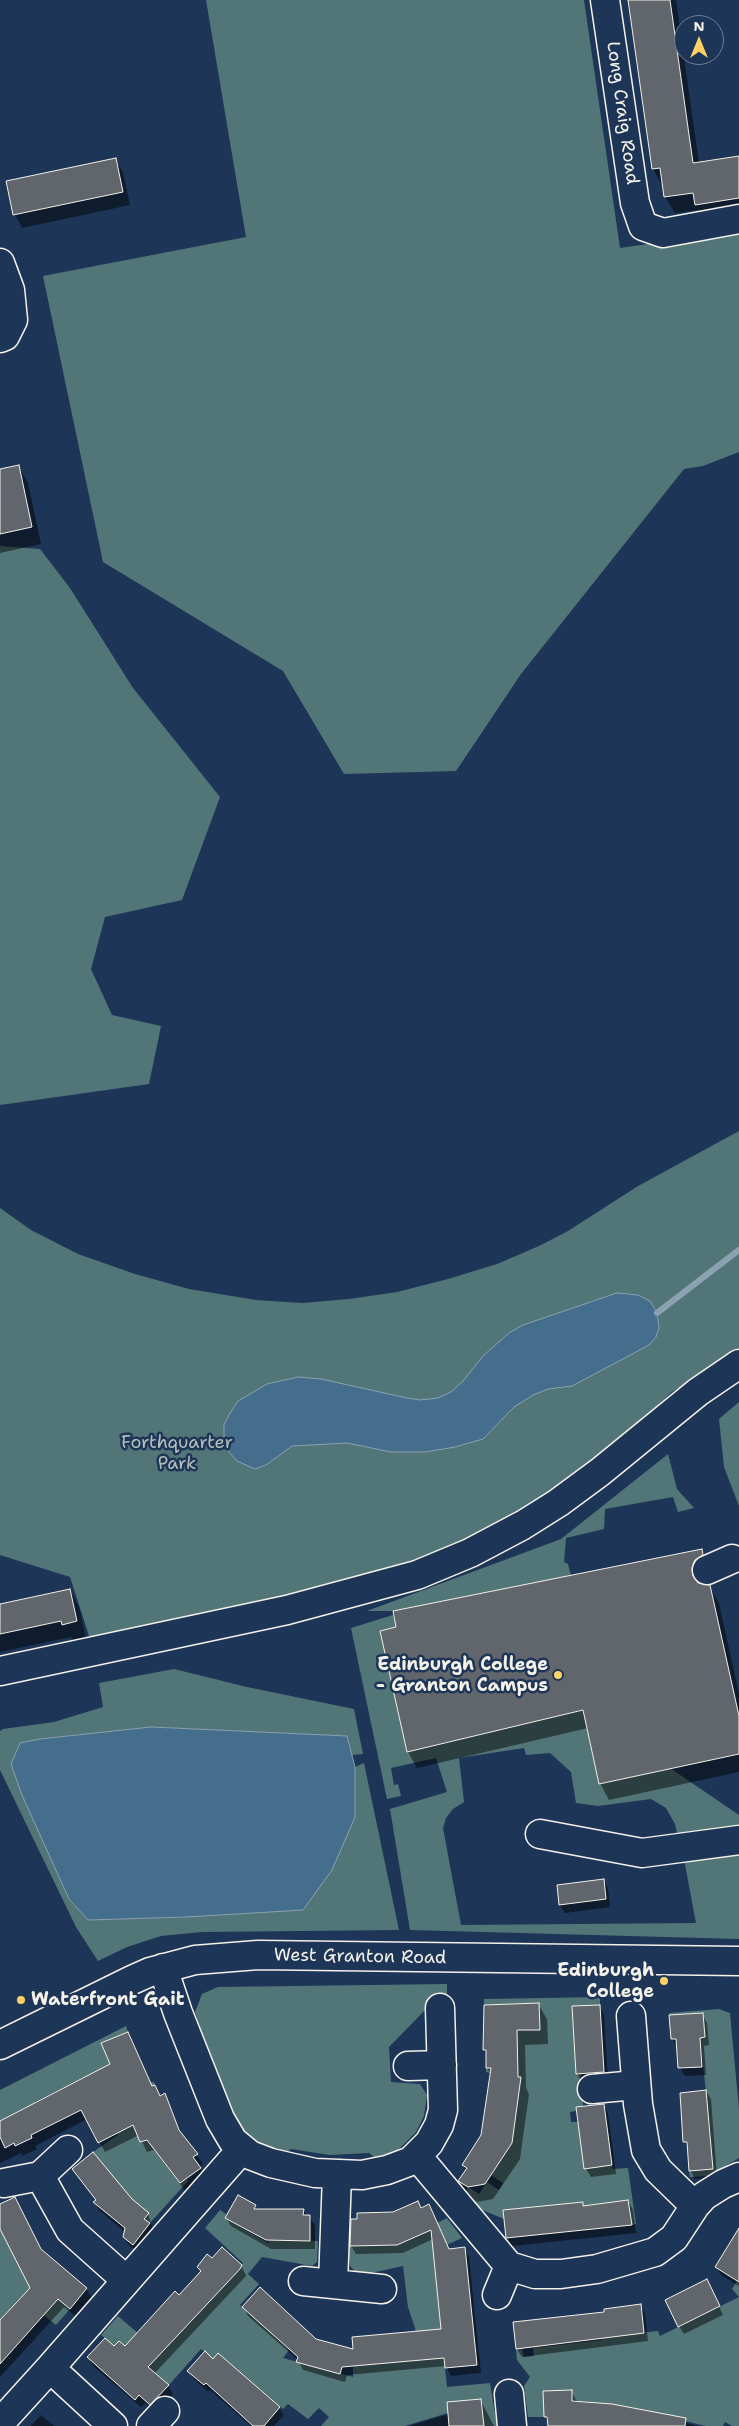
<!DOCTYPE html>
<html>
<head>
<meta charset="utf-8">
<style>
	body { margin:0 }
	#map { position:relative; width:739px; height:2426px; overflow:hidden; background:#1d3557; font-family:"Shantell Sans",sans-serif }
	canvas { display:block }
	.north { position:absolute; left:674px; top:15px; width:50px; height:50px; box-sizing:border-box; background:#1d3557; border:1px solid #738091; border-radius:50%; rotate:0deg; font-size:14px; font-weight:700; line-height:20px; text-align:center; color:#f4f1e8 }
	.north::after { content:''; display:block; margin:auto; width:18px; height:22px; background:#ffd166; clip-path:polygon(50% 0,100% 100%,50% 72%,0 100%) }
</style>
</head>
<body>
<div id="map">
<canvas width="739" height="2426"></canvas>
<div class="north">N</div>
</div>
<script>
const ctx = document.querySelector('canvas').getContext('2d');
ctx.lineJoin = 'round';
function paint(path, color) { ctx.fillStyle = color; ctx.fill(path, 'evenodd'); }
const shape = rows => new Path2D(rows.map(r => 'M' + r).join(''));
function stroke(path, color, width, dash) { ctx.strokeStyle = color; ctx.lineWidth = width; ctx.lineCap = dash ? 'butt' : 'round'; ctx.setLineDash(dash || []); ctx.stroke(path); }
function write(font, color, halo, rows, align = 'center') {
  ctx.font = font + ' "Shantell Sans",sans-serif'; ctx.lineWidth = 5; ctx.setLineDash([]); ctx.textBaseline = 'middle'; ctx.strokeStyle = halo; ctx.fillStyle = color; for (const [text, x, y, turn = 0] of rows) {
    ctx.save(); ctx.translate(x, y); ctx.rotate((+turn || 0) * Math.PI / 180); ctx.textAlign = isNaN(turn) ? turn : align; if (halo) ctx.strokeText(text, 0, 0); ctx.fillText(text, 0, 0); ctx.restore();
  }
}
paint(shape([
	[206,0,584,0,620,248,739,231,739,452,703,466,684,469,521,674,456,771,344,774,283,671,103,562,43,276,246,237],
	[0,546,40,549,70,588,133,688,220,797,182,900,105,917,91,969,112,1015,161,1026,149,1084,0,1105],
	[739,1131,739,1350,672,1392,615,1444,552,1491,523,1509,457,1544,421,1560,316,1590,90,1639,70,1577,0,1555,0,1208,31,1230,78,1254,135,1274,189,1289,256,1300,302,1303,349,1299,397,1292,448,1279,497,1264,539,1246,568,1231,638,1186],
	[739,1402,739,1506,724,1467,719,1419],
	[668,1454,677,1489,694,1508,678,1512,673,1497,605,1509,604,1529,566,1538,564,1562,568,1564,571,1576,393,1611,367,1611,561,1539],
	[393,1615,396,1627,380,1631,407,1752,583,1710,599,1784,670,1768,739,1815,739,1828,678,1837,675,1824,666,1808,651,1799,598,1806,576,1803,571,1772,550,1753,526,1755,524,1748,459,1758,464,1802,453,1809,446,1818,443,1828,461,1925,696,1923,684,1859,739,1851,739,1939,410,1930,390,1809,447,1792,436,1758,391,1768,394,1785,398,1784,401,1796,387,1799,351,1628],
	[174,1669,247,1687,354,1709,363,1754,352,1755,346,1736,151,1727,40,1739,20,1743,11,1765,69,1899,88,1920,186,1917,355,1817,355,1767,364,1763,399,1930,202,1932,161,1936,127,1947,98,1961,76,1927,0,1770,0,1731,3,1729,54,1722,103,1707,99,1683],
	[447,1984,447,1999,436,1999,389,2047,391,2082,420,2084,427,2095,424,2116,416,2132,397,2151,379,2161,369,2153,330,2155,291,2149,283,2155,252,2140,238,2126,219,2089,195,2012,202,1994,218,1987],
	[600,1997,600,2005,572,2007,576,2074,581,2074,583,2106,576,2107,576,2111,570,2112,571,2122,578,2122,585,2169,612,2165,613,2169,628,2168,636,2224,632,2225,628,2200,592,2205,595,2229,585,2230,582,2202,503,2210,504,2219,480,2209,466,2192,468,2187,479,2194,487,2182,499,2190,503,2183,491,2175,502,2158,482,2144,512,2142,521,2078,490,2073,486,2072,486,2068,518,2067,517,2030,539,2003,484,2005,484,1999],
	[719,2009,730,2013,739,2109,739,2158,708,2176,690,2177,689,2171,713,2169,709,2117,686,2118,708,2110,700,2038,705,2037,703,2013,669,2015,669,2013],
	[126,2026,128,2032,101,2043,118,2083,154,2082,155,2085,122,2098,174,2132,153,2148,180,2183,186,2179,188,2181,150,2223,144,2219,148,2214,128,2197,111,2217,107,2213,124,2190,93,2152,118,2135,84,2077,35,2102,47,2127,26,2107,0,2121,0,2090],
	[220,2210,226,2214,225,2218,268,2243,270,2240,318,2241,317,2262,312,2266,262,2257,248,2274,259,2284,240,2305,289,2350,283,2358,353,2377,353,2366,418,2348,415,2328,408,2307,403,2266,366,2274,357,2273,350,2266,348,2246,394,2246,438,2227,437,2223,447,2218,462,2238,442,2247,434,2261,447,2387,490,2383,497,2426,484,2426,448,2413,405,2426,321,2426,329,2417,319,2408,308,2419,288,2404,283,2409,218,2353,213,2359,201,2349,169,2385,119,2341,114,2346,101,2335,118,2316,161,2353,243,2263,205,2228],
	[0,2229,46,2260,51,2257,53,2259,35,2279,70,2309,56,2325,21,2297,0,2320],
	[739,2278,739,2426,732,2426,725,2422,723,2426,705,2426,634,2408,572,2400,571,2390,544,2391,544,2417,528,2417,524,2386,530,2377,517,2360,516,2349,522,2349,524,2357,534,2356,533,2348,602,2340,602,2337,658,2331,660,2336,739,2297,732,2289]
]), '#527678');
const water = shape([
	[617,1293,638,1295,650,1301,657,1313,659,1328,656,1337,649,1345,572,1386,548,1389,533,1395,514,1407,483,1439,455,1447,425,1452,391,1452,347,1443,292,1446,266,1465,255,1469,237,1461,229,1452,224,1439,224,1425,230,1413,238,1401,267,1384,298,1377,321,1379,407,1398,420,1400,438,1398,451,1392,463,1381,484,1355,509,1333,523,1325,617,1293],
	[151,1727,347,1736,355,1767,355,1817,332,1870,303,1910,186,1917,88,1920,69,1899,22,1795,11,1764,20,1743,40,1739,151,1727]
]);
paint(water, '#456d8c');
stroke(water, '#8ba2b1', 1);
paint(shape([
	[629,0,676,0,699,163,739,158,739,216,705,221,699,210,675,213,665,197,662,185,653,169],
	[115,159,123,172,130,205,22,228,15,215,8,182],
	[18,466,28,483,41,544,0,553,0,470],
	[701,1550,711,1567,701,1585,709,1586,719,1603,739,1694,739,1772,609,1800,600,1783,588,1728,417,1768,408,1752],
	[70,1590,79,1607,86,1638,73,1641,71,1637,0,1652,0,1605],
	[603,1880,608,1888,610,1907,565,1913,560,1905],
	[538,2004,547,2019,548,2044,525,2045,526,2088,529,2094,520,2159,493,2199,477,2202,468,2196,460,2181,467,2170,463,2165,482,2136,491,2074,487,2068,487,2055,484,2050],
	[599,2006,604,2015,608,2080,582,2083,577,2074,573,2007],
	[702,2014,707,2023,709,2045,704,2046,706,2075,685,2076,680,2068,677,2047,672,2039],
	[128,2033,152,2087,154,2086,161,2097,164,2095,182,2136,203,2164,199,2167,206,2179,187,2193,154,2150,147,2152,139,2135,105,2152,87,2119,35,2146,37,2149,22,2156,21,2153,0,2163,0,2122,112,2065],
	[706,2091,711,2099,717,2177,695,2179,690,2170,689,2149,685,2142],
	[603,2105,608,2113,616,2174,591,2177,586,2169,577,2108],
	[74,2170,131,2200,148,2214,154,2232,138,2252,129,2245,124,2237,125,2232,99,2210,95,2203,97,2201],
	[628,2201,633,2210,636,2233,512,2246,507,2237,582,2203,584,2207],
	[0,2205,42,2251,86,2288,91,2297,75,2316,64,2307,0,2377,0,2323,32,2287,0,2226],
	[255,2206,258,2210,303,2210,315,2225,315,2249,271,2249,231,2226,226,2218],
	[421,2209,449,2250,464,2249,469,2257,481,2373,451,2376,446,2366,347,2375,345,2382,303,2370,298,2360,248,2316,244,2307,316,2340,355,2350,442,2330,433,2239,403,2253,356,2254,351,2246,393,2214],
	[739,2240,739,2286,721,2275,716,2267],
	[212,2260,241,2266,246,2275,245,2277,154,2374,168,2386,173,2394,155,2412,145,2403,141,2407,93,2366,89,2358,114,2348,125,2348,179,2297,201,2272,199,2267],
	[711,2289,723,2315,684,2334,679,2326],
	[641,2306,645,2314,648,2341,522,2357,517,2349,514,2323,606,2313],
	[218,2355,279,2408,284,2415,274,2426,251,2426,210,2390,208,2392,193,2378,189,2371,214,2360],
	[571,2391,577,2402,645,2411,697,2426,549,2426,545,2417],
	[481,2401,494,2426,409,2426,449,2414],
	[41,2415,54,2426,31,2426]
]), '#0007');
stroke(shape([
	[657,1313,739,1250]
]), '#8ba2b1', 6);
const building = shape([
	[628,0,670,0,693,163,739,156,739,198,695,205,693,193,664,197,660,168,652,169,628,0],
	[116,158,123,192,13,215,6,181,116,158],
	[19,465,32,527,0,534,0,469,19,465],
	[702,1549,703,1555,695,1560,692,1568,693,1576,698,1583,710,1585,739,1716,739,1754,599,1784,583,1710,407,1752,380,1631,396,1627,393,1611,702,1549],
	[70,1589,77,1621,62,1625,61,1621,0,1634,0,1604,70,1589],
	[604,1879,606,1899,559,1905,557,1885,604,1879],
	[539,2003,540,2030,517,2030,518,2077,521,2077,512,2143,485,2184,468,2187,458,2181,467,2168,462,2165,481,2135,491,2068,486,2068,486,2050,483,2050,484,2005,539,2003],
	[600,2005,604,2072,576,2074,572,2006,600,2005],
	[703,2013,705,2037,700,2038,702,2067,678,2068,676,2039,671,2039,669,2015,703,2013],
	[128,2032,152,2086,155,2085,160,2096,165,2093,179,2130,198,2154,193,2157,201,2168,180,2183,147,2140,140,2142,133,2125,98,2143,81,2110,31,2135,32,2138,15,2146,14,2143,5,2148,0,2137,0,2121,110,2064,101,2043,128,2032],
	[706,2090,713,2169,689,2171,687,2142,683,2142,680,2093,706,2090],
	[604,2104,612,2165,584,2169,576,2107,604,2104],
	[93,2152,132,2199,149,2213,144,2219,150,2223,133,2245,123,2237,125,2228,93,2202,96,2200,72,2169,93,2152],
	[238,2195,256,2205,254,2209,304,2209,303,2215,310,2215,310,2241,266,2240,225,2218,238,2195],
	[15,2197,41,2249,87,2288,70,2309,58,2299,0,2364,0,2320,30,2288,0,2229,0,2204,15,2197],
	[628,2200,632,2225,506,2238,503,2210,583,2202,583,2206,628,2200],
	[418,2201,421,2208,429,2204,449,2249,465,2247,477,2365,445,2368,444,2358,342,2367,340,2374,296,2362,298,2357,242,2307,260,2287,316,2339,353,2349,352,2337,441,2329,431,2230,397,2245,350,2246,351,2219,357,2219,357,2213,393,2212,418,2201],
	[739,2228,739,2282,715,2267,739,2228],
	[222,2247,242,2265,240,2269,148,2367,169,2385,150,2405,139,2395,135,2400,87,2357,105,2338,114,2346,119,2341,125,2346,175,2291,179,2295,201,2271,197,2267,207,2254,212,2258,222,2247],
	[707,2279,720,2306,678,2327,665,2300,707,2279],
	[641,2304,644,2333,516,2349,513,2322,604,2312,604,2309,641,2304],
	[205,2351,213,2359,218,2353,280,2407,264,2426,253,2426,206,2383,204,2385,187,2371,205,2351],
	[572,2390,572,2401,612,2404,686,2418,685,2426,548,2426,547,2417,544,2417,543,2391,572,2390],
	[481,2399,484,2426,449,2426,447,2402,481,2399]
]);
paint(building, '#61666c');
stroke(building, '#f4f1e8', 1);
const minor = shape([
	[605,0,635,203,643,226,663,233,739,219],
	[0,263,10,290,13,320,5,336,0,338],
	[707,1570,732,1559],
	[0,1671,287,1610,417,1575,470,1553,523,1525,558,1503,600,1472,698,1392,739,1364],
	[540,1834,642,1853,739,1840],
	[163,1968,178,2013,220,2119,233,2141,250,2155,271,2163,315,2173,362,2175,387,2170,411,2161,429,2143,439,2125,443,2110,440,2008],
	[631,2016,638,2104,646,2150,658,2170,695,2206],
	[0,2045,132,1980,150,1972,195,1960,258,1955,739,1961],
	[408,2066,442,2065],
	[592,2089,636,2085],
	[417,2156,509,2266,535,2274,561,2274,597,2269,655,2252,674,2238,695,2206,704,2196,723,2184,739,2177],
	[40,2176,70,2230,126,2280],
	[4,2183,40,2176,68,2150],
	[303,2281,382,2289],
	[333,2284,337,2175],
	[497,2295,509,2266],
	[50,2368,113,2426],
	[509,2394,512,2426],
	[0,2423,50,2368,242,2149],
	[151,2426,165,2411]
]);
stroke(minor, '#f4f1e8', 31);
stroke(minor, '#1d3557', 28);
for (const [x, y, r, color] of [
	[558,1675,5,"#ffd166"],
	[664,1981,5,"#ffd166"],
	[21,2000,5,"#ffd166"]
]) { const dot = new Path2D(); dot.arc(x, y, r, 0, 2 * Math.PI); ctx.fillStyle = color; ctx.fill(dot); stroke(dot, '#1d3557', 2); }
write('18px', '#f4f1e8', '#1d3557', [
	["Long Craig Road",622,113,82],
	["West Granton Road",360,1957,1]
]);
write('18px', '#b3c0bb', '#1d3557', [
	["Forthquarter",177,1443],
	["Park",177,1464]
]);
write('bold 18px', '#f4f1e8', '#1d3557', [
	["Edinburgh College",548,1665],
	["- Granton Campus",548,1686],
	["Edinburgh",654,1971],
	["College",654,1992],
	["Waterfront Gait",31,2000,"left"]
], 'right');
</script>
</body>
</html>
